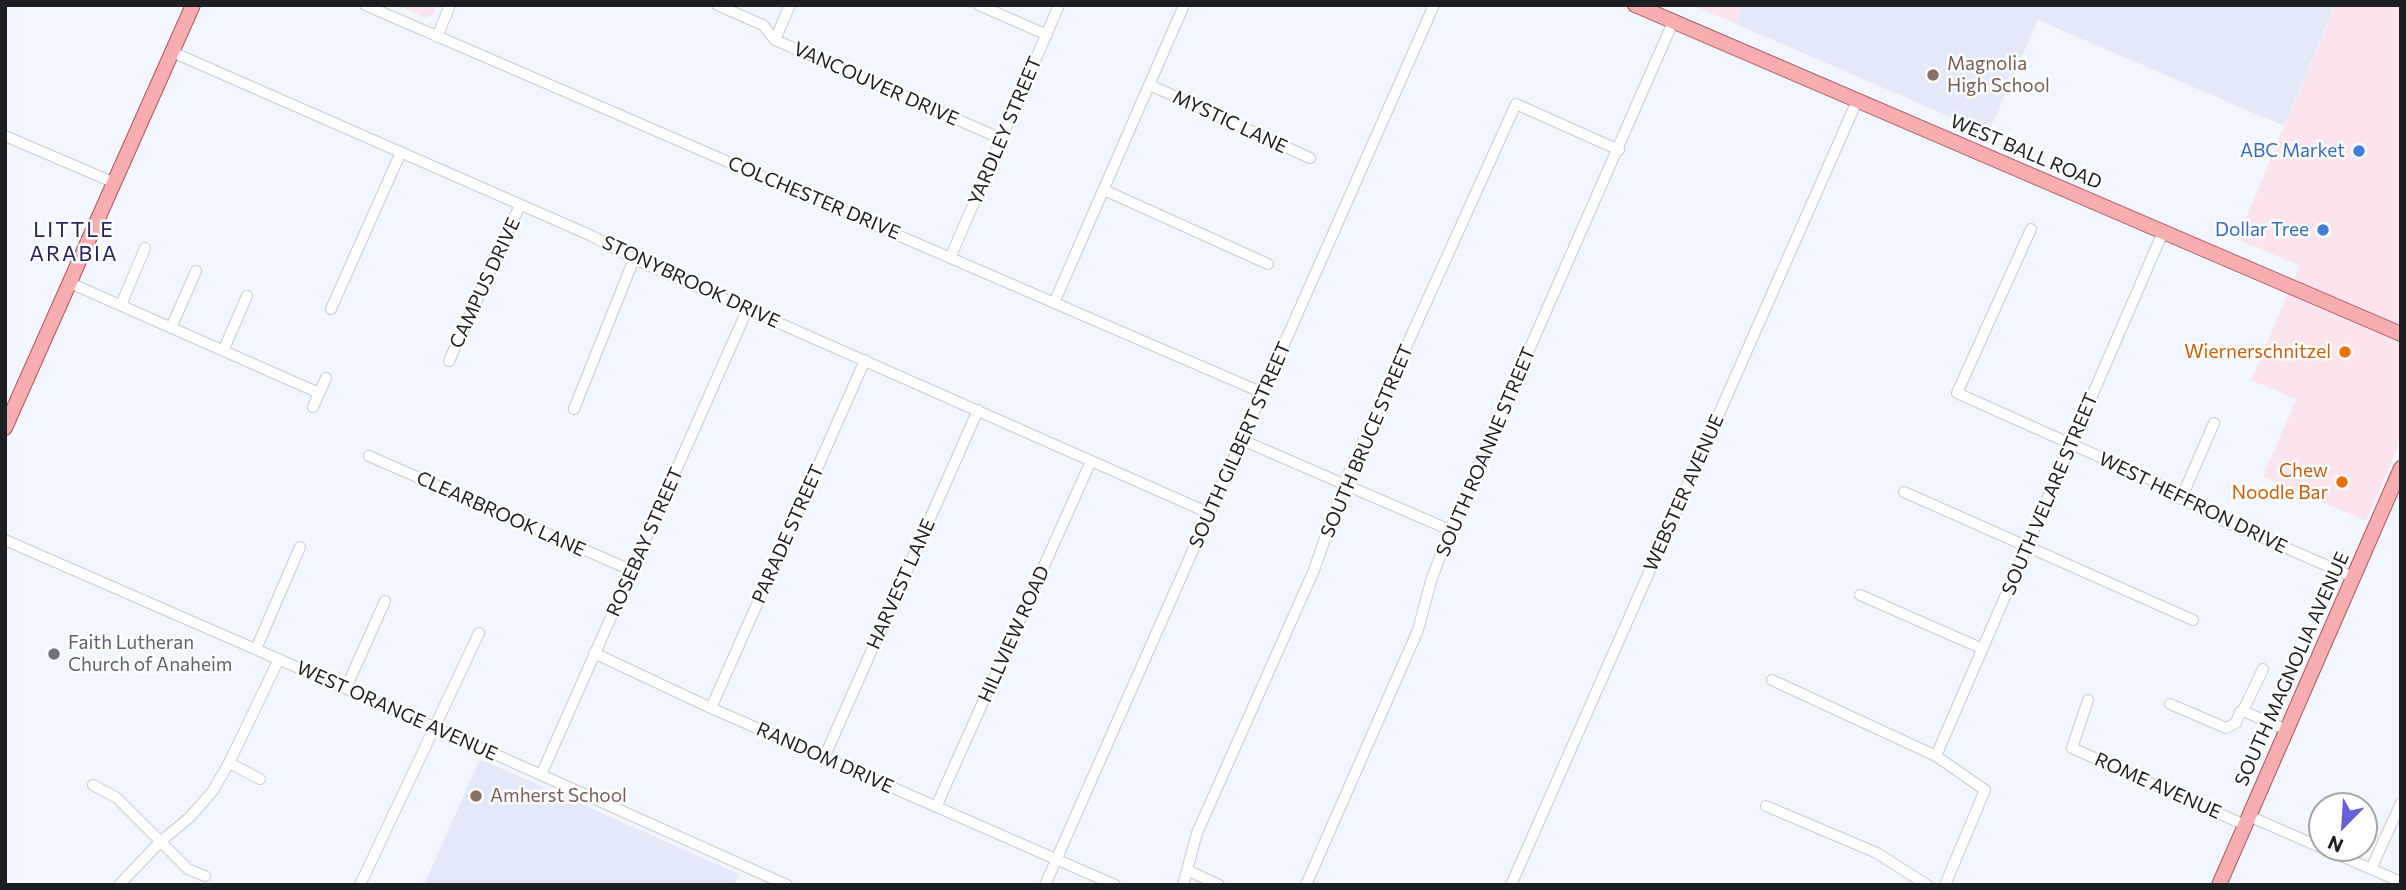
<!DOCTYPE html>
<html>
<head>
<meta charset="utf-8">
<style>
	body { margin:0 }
	#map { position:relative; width:2406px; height:890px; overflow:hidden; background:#f2f6fe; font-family:Commissioner,sans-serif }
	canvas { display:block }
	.frame { position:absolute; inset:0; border:7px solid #1d1e21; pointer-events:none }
	.north { position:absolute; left:2308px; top:792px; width:70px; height:70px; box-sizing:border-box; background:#fff; border:2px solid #a5a5a6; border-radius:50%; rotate:204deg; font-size:19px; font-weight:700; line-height:28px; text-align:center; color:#1d1e21 }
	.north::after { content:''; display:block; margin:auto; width:24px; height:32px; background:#665fd8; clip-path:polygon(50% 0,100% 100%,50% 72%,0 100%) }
</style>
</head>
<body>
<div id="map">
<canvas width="2406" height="890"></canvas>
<div class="frame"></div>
<div class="north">N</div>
</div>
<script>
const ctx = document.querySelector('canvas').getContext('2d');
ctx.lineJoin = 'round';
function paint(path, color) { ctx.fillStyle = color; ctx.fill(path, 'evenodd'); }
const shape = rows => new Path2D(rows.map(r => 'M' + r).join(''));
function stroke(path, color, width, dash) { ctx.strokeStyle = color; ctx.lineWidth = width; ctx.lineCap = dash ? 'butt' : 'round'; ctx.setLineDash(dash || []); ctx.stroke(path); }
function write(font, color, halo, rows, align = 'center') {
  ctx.font = font + ' Commissioner,sans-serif'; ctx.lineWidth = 5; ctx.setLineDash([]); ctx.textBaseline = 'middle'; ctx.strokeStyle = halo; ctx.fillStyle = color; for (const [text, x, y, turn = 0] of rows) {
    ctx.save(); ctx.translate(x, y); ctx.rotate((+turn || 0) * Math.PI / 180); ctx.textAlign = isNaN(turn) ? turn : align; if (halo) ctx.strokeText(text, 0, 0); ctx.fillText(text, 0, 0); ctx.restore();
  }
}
paint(shape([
	[397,5,437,5,433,14,426,18],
	[1692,5,1744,5,1736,24],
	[2336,5,2401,5,2401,440,2366,521,2263,477,2296,399,2251,380,2300,266,2237,239]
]), '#fce4ef');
paint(shape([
	[1744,5,2335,5,2284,126,2038,20,1988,133,1736,24],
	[480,759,739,874,734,885,424,885]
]), '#e3e9f8');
const minor = shape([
	[365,5,1263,393],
	[717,5,763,25,775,40,1002,139],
	[979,5,1047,35],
	[437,37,450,5],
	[775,40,790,5],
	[172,52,592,236,634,259,1209,513],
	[1150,85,1310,158],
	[5,136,115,183],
	[1104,190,1268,264],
	[2031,229,1957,393,2156,482,2181,499,2224,521,2353,577],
	[951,256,1059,5],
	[70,283,319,393],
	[1054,303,1184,5],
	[121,305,145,248],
	[331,309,401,152],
	[171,328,196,271],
	[223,351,247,296],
	[449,361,520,205],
	[313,407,326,378],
	[574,409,634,259],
	[1242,440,1450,530],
	[369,456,633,571],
	[1904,492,2193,620],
	[2181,499,2214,423],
	[5,540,434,727,787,885],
	[1860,595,1983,649],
	[256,649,300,547],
	[594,653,711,708,1115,885],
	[1772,680,1936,756,1985,790,1945,885],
	[346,688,385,601],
	[2088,700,2072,748,2245,825],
	[2170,704,2226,728,2236,723,2240,712,2243,711,2287,730],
	[711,708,865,360],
	[2243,711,2263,669],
	[1936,756,2163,232],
	[824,758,978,410],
	[229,763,260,779],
	[541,775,748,308],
	[93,785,117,798,188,869,205,876],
	[1766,806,1877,853,1927,885],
	[936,807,1091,461],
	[2249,816,2322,848],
	[2323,848,2401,882],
	[2371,869,2401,803],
	[1187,870,1219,885],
	[119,885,161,841,189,818,212,792,229,763,279,659],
	[360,885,479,633],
	[1045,885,1434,5],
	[1183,885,1197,833,1314,570,1344,484,1516,104,1619,150],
	[1306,885,1418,630,1431,581,1450,530,1673,22],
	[1511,885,1857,101]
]);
const major = shape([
	[1635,5,2401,334],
	[5,428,193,5],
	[2219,885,2401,468]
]);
stroke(minor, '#c7cbd2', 12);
stroke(major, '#a8585d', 16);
stroke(minor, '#fff', 10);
stroke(major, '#f8adb1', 14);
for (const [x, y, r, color] of [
	[1933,75,7,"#8d6e63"],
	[2359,151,7,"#3f7fe0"],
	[2323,230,7,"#3f7fe0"],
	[2345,352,7,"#e8710a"],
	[2342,482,7,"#e8710a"],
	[54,654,7,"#6b7280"],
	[476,796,7,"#8d6e63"]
]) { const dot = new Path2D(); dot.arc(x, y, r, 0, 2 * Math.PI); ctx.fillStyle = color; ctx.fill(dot); stroke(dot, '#fff', 2.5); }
write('19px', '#785e54', '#fff', [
	["Magnolia",1947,64],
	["High School",1947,86],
	["Amherst School",490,796]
], 'left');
write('19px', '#1d1e21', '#fff', [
	["VANCOUVER DRIVE",876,84,24],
	["MYSTIC LANE",1230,122,25],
	["YARDLEY STREET",1005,131,-67],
	["WEST BALL ROAD",2026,152,23],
	["COLCHESTER DRIVE",814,198,23],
	["STONYBROOK DRIVE",691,282,25],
	["CAMPUS DRIVE",485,283,-65],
	["SOUTH BRUCE STREET",1367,441,-67],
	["SOUTH GILBERT STREET",1240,445,-66],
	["SOUTH ROANNE STREET",1486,452,-67],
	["WEBSTER AVENUE",1684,493,-66],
	["SOUTH VELARE STREET",2050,494,-67],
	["WEST HEFFRON DRIVE",2193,503,26],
	["CLEARBROOK LANE",501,514,24],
	["PARADE STREET",788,534,-66],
	["ROSEBAY STREET",645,542,-66],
	["HARVEST LANE",901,584,-66],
	["HILLVIEW ROAD",1014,634,-66],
	["SOUTH MAGNOLIA AVENUE",2292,669,-66],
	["WEST ORANGE AVENUE",397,711,24],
	["RANDOM DRIVE",825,758,24],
	["ROME AVENUE",2158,786,24]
]);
write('19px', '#366cbe', '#fff', [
	["ABC Market",2345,151],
	["Dollar Tree",2309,230]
], 'right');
write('19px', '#c56008', '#fff', [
	["Wiernerschnitzel",2331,352],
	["Chew",2328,471],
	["Noodle Bar",2328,493]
], 'right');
write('19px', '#5b616d', '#fff', [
	["Faith Lutheran",68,643],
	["Church of Anaheim",68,665]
], 'left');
ctx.letterSpacing = '2px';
write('21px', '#26225c', '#fff', [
	["LITTLE",74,230],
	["ARABIA",74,254]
]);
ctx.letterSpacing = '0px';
</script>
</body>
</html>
